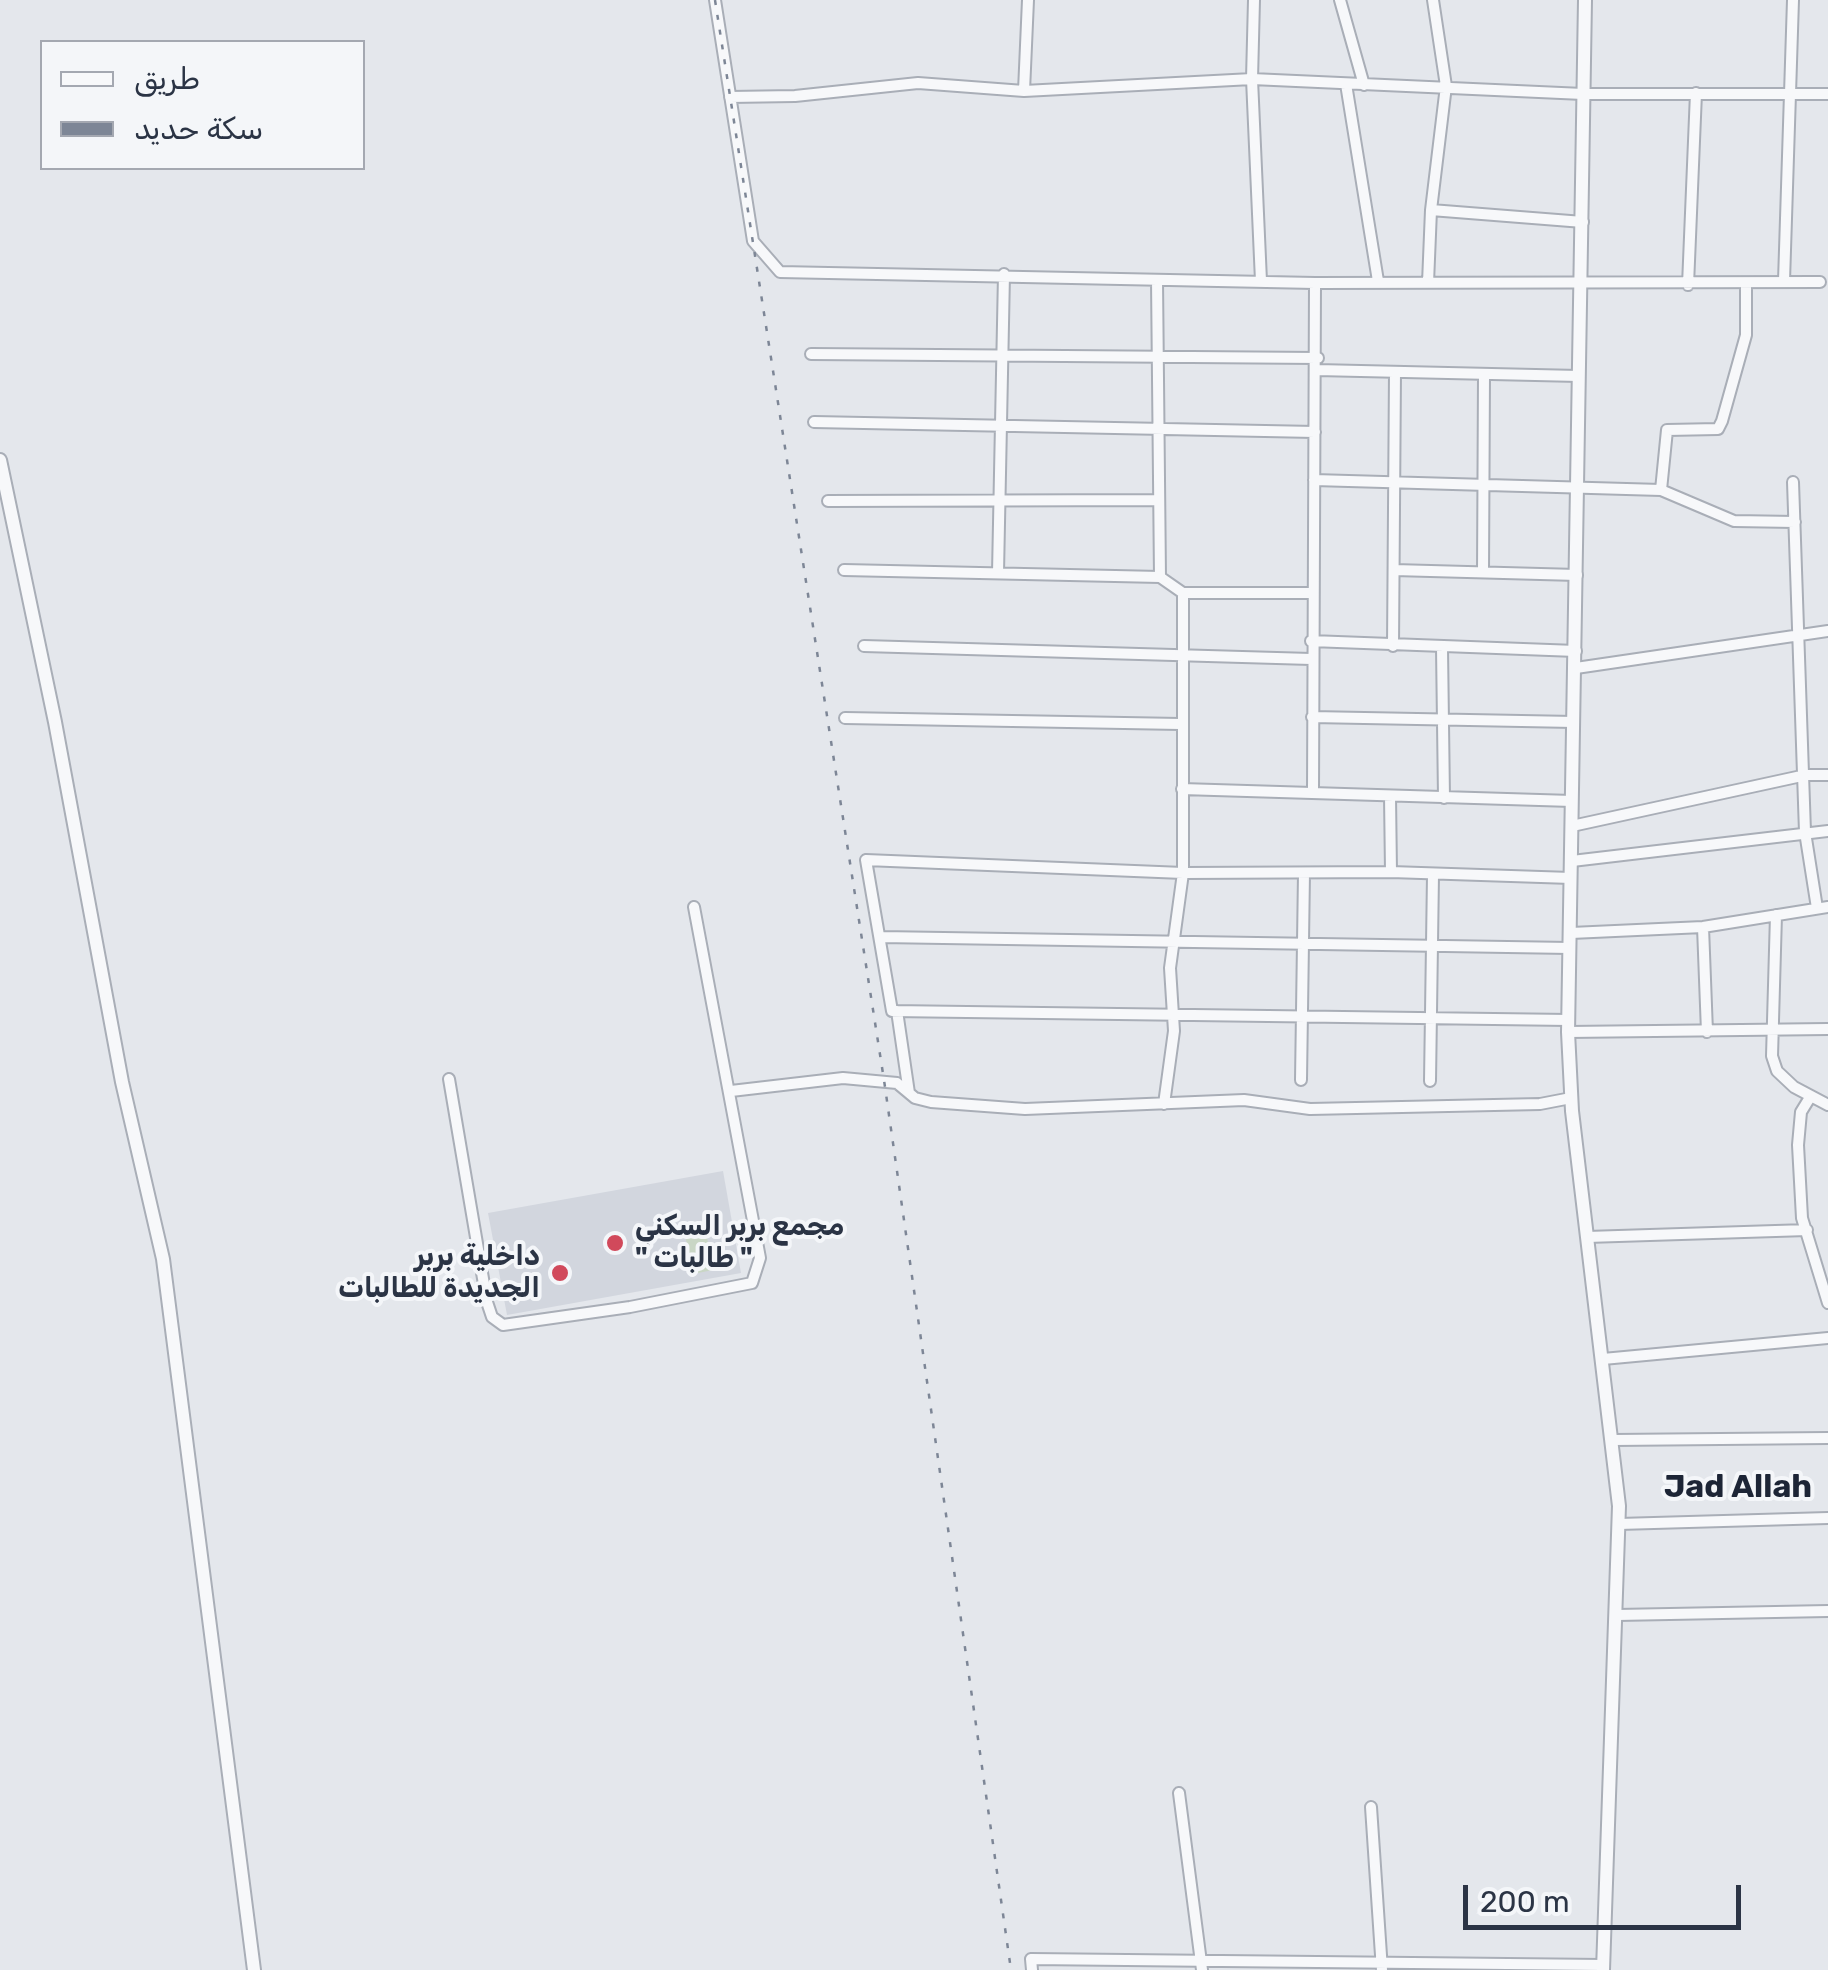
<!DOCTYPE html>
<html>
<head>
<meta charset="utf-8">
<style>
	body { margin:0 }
	#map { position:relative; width:1828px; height:1970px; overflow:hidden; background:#e4e7ec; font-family:Rubik,"Noto Naskh Arabic",sans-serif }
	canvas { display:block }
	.legend { position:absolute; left:40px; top:40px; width:325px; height:130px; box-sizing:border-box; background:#f4f6f9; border:2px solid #a4a8b1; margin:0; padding:12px 18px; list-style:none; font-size:30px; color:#2b3445 }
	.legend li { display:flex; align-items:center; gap:20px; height:50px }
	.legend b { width:50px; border:2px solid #a4a8b1 }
	.scale { position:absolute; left:1463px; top:1885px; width:278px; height:45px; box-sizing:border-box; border:5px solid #2b3445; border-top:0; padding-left:12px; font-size:30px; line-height:35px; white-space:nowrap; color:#2b3445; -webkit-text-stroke:8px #f4f6f9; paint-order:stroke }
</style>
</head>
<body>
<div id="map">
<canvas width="1828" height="1970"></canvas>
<ul class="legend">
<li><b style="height:12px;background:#f7f8fa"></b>طريق</li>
<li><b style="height:12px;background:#7d8696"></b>سكة حديد</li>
</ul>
<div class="scale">200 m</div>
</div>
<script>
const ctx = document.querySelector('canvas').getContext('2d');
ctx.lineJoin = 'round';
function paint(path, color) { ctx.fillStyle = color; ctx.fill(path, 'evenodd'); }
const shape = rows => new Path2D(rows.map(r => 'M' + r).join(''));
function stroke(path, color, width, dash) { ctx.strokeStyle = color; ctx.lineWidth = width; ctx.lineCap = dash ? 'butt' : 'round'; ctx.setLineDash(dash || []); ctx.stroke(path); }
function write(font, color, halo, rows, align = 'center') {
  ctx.font = font + ' Rubik,"Noto Naskh Arabic",sans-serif'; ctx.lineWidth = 8; ctx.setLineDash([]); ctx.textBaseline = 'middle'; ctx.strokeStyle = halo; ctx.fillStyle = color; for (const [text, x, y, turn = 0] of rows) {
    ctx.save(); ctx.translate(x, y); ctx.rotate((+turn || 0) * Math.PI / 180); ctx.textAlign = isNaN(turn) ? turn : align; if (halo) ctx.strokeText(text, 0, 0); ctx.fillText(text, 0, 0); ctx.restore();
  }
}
paint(shape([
	[723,1171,741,1273,507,1315,488,1213]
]), '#d2d6de');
paint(shape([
	[706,1232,713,1270,693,1274,685,1235]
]), '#c9d6c5');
const minor = shape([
	[715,0,753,241,780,272,1315,283,1820,282],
	[1028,0,1024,91,1252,79,1583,94,1828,94],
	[1254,0,1252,79,1261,281],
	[1340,0,1364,85],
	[1346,84,1378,281],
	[730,97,795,96,918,83,1024,91],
	[1431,210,1583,222],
	[1157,280,1160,577,1183,593,1312,593],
	[1784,281,1793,0],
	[1428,283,1431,210,1446,86,1433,0],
	[1688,285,1696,93],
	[811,354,1318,358],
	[1317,370,1579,376],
	[814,422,1315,432],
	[1314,480,1661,490,1734,521,1795,522],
	[1793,482,1805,832,1817,908],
	[1661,490,1667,430,1718,429,1722,421,1746,335,1746,283],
	[828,501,1159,500],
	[844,570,1160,577],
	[1394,570,1577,575],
	[1483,572,1484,375],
	[998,573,1004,274],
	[1311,641,1576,651],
	[864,646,1311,659],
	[1393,646,1395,372],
	[1442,648,1444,798],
	[1576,668,1828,631],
	[1312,717,1574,722],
	[845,718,1180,724],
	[1182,789,1572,801],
	[1313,792,1315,283],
	[1390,796,1391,872],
	[1572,826,1806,775,1828,775],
	[1572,861,1828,831],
	[1776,915,1772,1056,1777,1071,1794,1087,1828,1105],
	[1703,927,1707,1032],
	[1571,933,1703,927,1828,907],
	[881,937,1570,948],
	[897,1011,909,1093],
	[1569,1020,892,1011,866,860,1183,873,1391,872,1571,878],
	[1568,1032,1828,1029],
	[449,1079,487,1302,492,1317,503,1325,630,1307,752,1283,760,1258,694,907],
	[1301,1080,1304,873],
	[1430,1081,1433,875],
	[731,1091,843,1078,897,1083,915,1098,931,1102,1025,1109,1244,1100,1310,1109,1540,1104,1571,1098],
	[1809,1099,1801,1112,1798,1145,1802,1218,1828,1303],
	[1164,1104,1174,1031,1170,968,1183,873,1183,593],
	[1587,1237,1807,1230],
	[1603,1359,1828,1338],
	[1613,1440,1828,1438],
	[1619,1524,1828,1518],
	[1617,1615,1828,1611],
	[1179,1793,1202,1970],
	[1371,1807,1382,1970],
	[1032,1970,1031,1959,1603,1965]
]);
const tertiary = shape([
	[1585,0,1568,1032,1572,1111,1619,1506,1603,1970],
	[0,460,55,722,122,1082,163,1259,254,1970]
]);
stroke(minor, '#a9aeb7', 14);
stroke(tertiary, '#a9aeb7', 16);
stroke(minor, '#f7f8fa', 10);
stroke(tertiary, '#f7f8fa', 12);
stroke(shape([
	[715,0,884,1080,1011,1970]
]), '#7d8696', 2.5, [5, 10]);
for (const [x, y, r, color] of [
	[615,1243,10,"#d1495b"],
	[560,1273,10,"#d1495b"]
]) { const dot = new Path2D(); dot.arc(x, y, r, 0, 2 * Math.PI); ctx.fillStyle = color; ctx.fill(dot); stroke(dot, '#f4f6f9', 4); }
write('bold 28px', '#2b3445', '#f4f6f9', [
	["مجمع بربر السكني",635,1227],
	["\" طالبات \"",635,1259],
	["داخلية بربر",540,1257,"right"],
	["الجديدة للطالبات",540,1289,"right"]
], 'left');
write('bold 32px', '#1d2536', '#f4f6f9', [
	["Jad Allah",1738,1488]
]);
</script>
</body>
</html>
